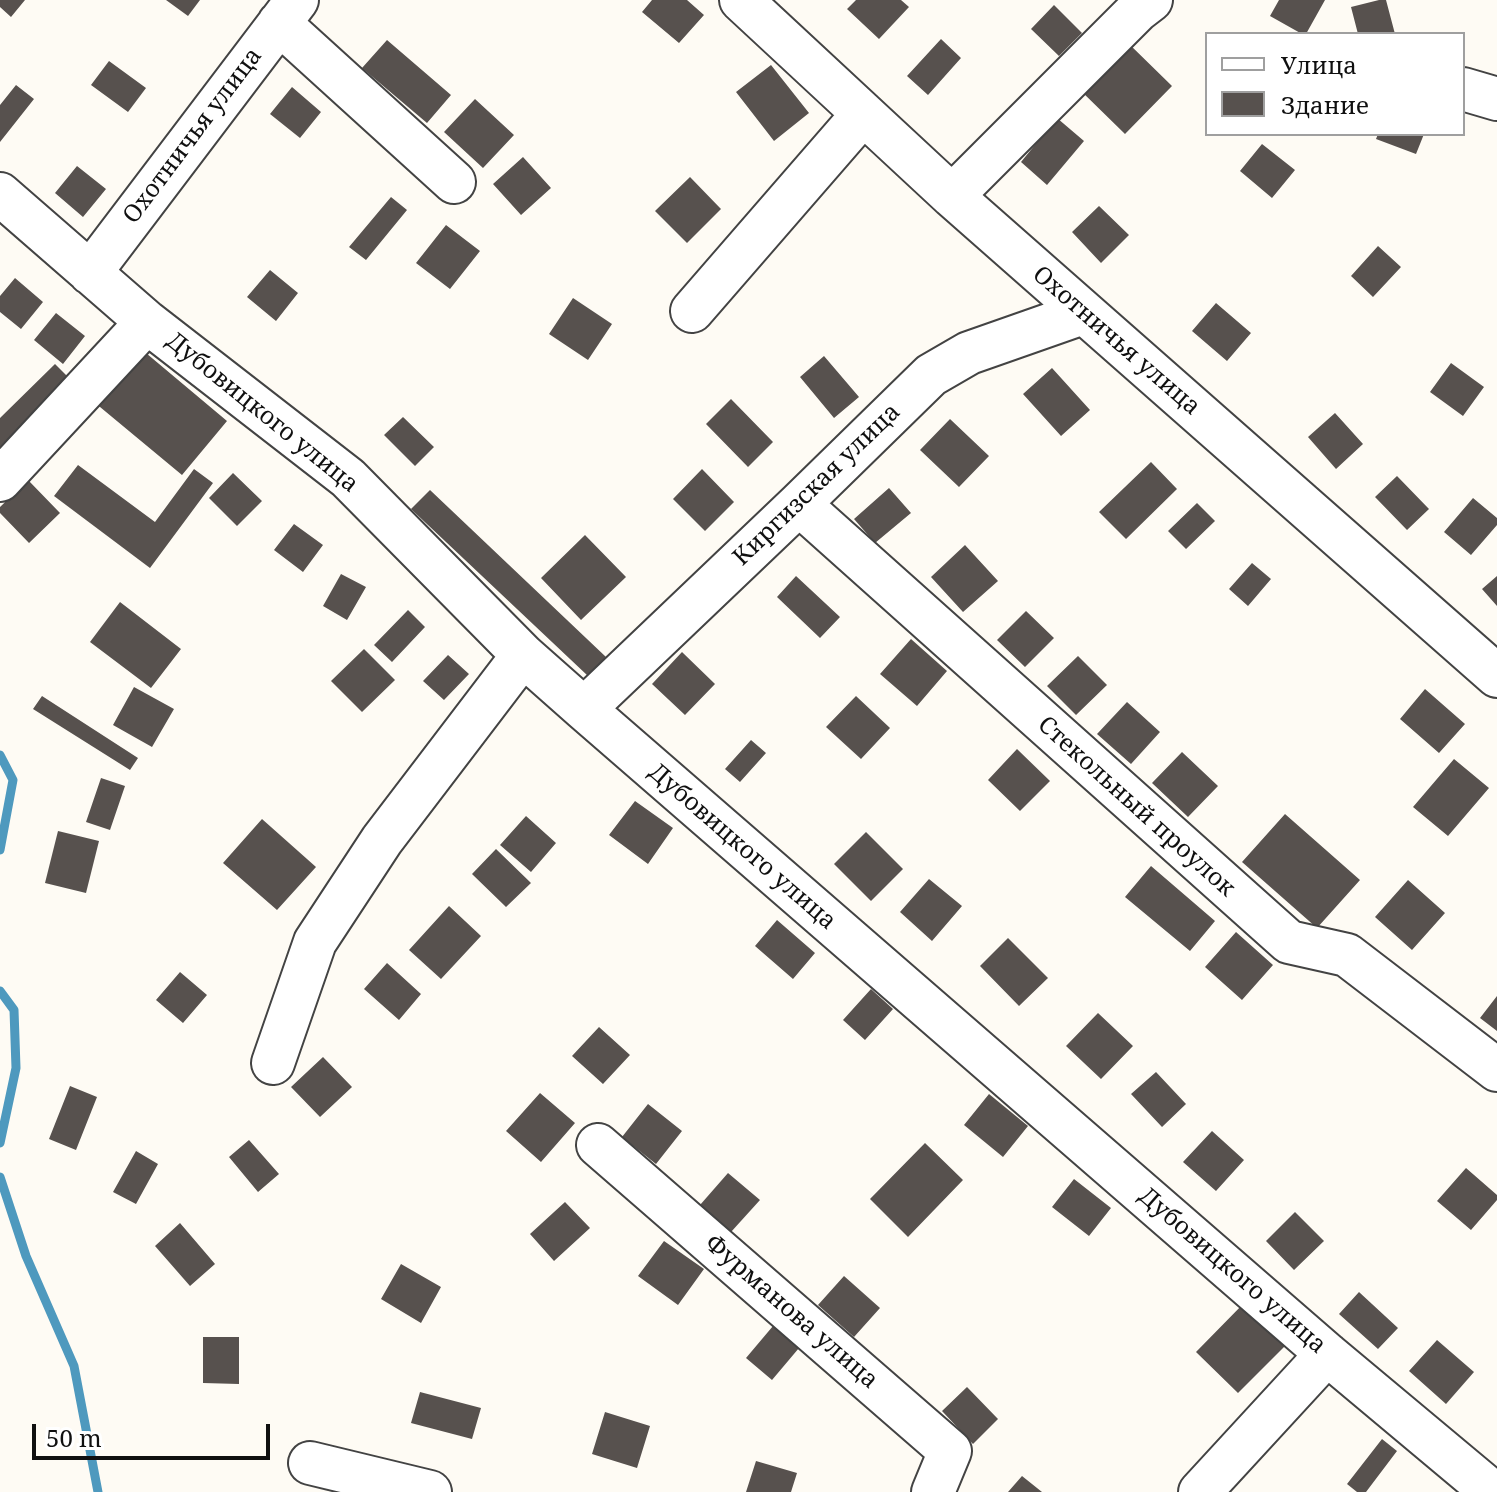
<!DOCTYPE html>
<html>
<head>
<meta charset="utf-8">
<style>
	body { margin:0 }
	#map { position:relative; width:1497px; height:1492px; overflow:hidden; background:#fefbf4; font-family:"Noto Serif",serif }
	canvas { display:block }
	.legend { position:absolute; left:1205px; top:32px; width:260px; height:104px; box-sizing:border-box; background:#fff; border:2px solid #9f9f9f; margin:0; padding:10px 14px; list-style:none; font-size:24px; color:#101010 }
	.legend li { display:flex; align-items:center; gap:16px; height:40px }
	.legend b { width:40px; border:2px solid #9f9f9f }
	.scale { position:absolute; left:32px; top:1424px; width:238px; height:36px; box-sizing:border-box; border:4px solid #101010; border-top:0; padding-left:10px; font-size:24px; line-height:28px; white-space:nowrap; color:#101010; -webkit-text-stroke:6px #fff; paint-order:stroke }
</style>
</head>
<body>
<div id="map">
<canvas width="1497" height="1492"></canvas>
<ul class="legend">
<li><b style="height:10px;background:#fff"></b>Улица</li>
<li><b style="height:22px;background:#57514e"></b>Здание</li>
</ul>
<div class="scale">50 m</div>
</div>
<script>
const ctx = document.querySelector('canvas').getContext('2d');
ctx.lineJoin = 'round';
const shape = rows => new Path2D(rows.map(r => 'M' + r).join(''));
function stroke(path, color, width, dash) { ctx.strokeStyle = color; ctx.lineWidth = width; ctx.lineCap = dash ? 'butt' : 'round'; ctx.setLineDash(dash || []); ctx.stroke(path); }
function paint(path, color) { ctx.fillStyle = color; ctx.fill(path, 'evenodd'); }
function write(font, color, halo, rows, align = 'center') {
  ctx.font = font + ' "Noto Serif",serif'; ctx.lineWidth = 8; ctx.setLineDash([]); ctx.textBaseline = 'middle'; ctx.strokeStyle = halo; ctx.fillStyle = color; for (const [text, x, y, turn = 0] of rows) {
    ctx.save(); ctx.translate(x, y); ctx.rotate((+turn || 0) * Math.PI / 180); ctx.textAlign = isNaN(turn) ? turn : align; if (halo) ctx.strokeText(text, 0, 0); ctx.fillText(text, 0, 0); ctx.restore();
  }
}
stroke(shape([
	[0,755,13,780,0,850],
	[0,991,14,1010,16,1068,0,1143],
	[0,1177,26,1256,74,1366,98,1492]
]), '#4e99be', 9);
paint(shape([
	[0,0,25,0,11,17,0,7],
	[166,0,200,0,188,16],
	[652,0,687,0,704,15,679,43,642,12],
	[856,0,901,0,909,7,879,39,847,9],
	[1279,0,1325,0,1306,34,1302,34,1270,16],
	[1379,0,1386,0,1395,34,1358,34,1351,7],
	[1054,5,1082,33,1059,56,1031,29],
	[941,39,961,58,928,95,907,76],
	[387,40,451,95,427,123,362,68],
	[1126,41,1172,86,1125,134,1079,89],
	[109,61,146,88,128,112,91,85],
	[771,65,809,113,774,141,736,92],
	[16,85,34,99,0,142,0,105],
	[292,87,321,112,300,138,270,114],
	[475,99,514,135,483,168,444,132],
	[1057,118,1084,141,1047,185,1021,162],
	[1378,134,1424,134,1416,154,1376,139],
	[1262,144,1295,170,1272,198,1240,171],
	[523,157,551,188,521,215,493,184],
	[77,166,106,189,83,217,55,193],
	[690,177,721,209,687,243,655,211],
	[391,197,407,210,366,260,349,247],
	[1099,206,1129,235,1101,263,1072,232],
	[446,225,480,251,450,289,416,263],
	[1378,246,1401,267,1373,297,1351,276],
	[270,270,298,293,276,321,247,297],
	[15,278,43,302,21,329,0,312,0,296],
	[573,298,612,324,588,360,549,334],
	[1216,303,1251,333,1227,361,1192,331],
	[56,313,85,336,63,364,34,340],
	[140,348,227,421,182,475,94,402],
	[824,356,859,397,834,418,800,377],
	[1451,363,1484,387,1463,416,1430,392],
	[55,364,74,383,0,457,0,418],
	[1052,368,1090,410,1061,436,1023,394],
	[731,399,773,442,748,467,706,424],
	[1335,413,1363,444,1336,469,1308,437],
	[403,417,434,447,415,466,384,435],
	[950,419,989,456,959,487,920,450],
	[1151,462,1177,489,1126,539,1099,512],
	[78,465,155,522,194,469,213,483,150,568,54,496],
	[702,469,734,502,705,531,673,499],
	[233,473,262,501,237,526,209,498],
	[1397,476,1429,509,1407,530,1375,497],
	[28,480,60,513,29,543,0,513,0,507],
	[889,488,911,513,875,543,854,519],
	[430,490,606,657,588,676,411,509],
	[1473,498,1497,518,1497,525,1471,555,1444,532],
	[1197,503,1215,521,1186,549,1168,531],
	[294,524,323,545,303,572,274,550],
	[585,535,626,577,581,620,541,578],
	[965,545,998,581,963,612,931,577],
	[1252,563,1271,579,1248,606,1229,589],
	[341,574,366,587,347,620,323,606],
	[796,576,840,617,820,638,777,597],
	[1497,576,1497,606,1482,589],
	[120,602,181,649,151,688,90,642],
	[408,610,425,627,392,662,374,645],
	[1026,611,1054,638,1025,667,997,640],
	[911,639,947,671,917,706,880,674],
	[364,649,395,680,362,712,331,681],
	[682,652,715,684,685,715,652,684],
	[448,655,469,674,444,700,423,681],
	[1078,656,1107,685,1076,715,1047,686],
	[134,687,174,709,152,747,113,725],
	[1425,689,1465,724,1439,753,1400,719],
	[42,696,138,758,130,770,33,709],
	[856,696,890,728,861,759,826,727],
	[1127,702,1160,732,1131,764,1097,734],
	[751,740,766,753,740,782,725,769],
	[1017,749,1050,781,1020,811,988,780],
	[1182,752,1218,786,1188,817,1152,783],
	[1454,759,1489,788,1448,836,1413,807],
	[101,778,125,786,110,830,86,822],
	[635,801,673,828,648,864,609,835],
	[1285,814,1360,880,1317,928,1242,862],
	[526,816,556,843,531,872,500,845],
	[262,819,316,867,277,910,223,863],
	[58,831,99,841,86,893,45,883],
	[866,832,903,869,871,901,834,864],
	[496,849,531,883,506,907,472,874],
	[1151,866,1215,921,1190,951,1125,897],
	[929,879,962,906,932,941,900,912],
	[1408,880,1445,913,1412,950,1375,917],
	[449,906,481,936,441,979,409,950],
	[777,920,815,953,793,979,755,946],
	[1236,932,1273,965,1242,1000,1205,967],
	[1008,938,1048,978,1019,1006,980,966],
	[387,963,421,994,399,1020,364,989],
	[180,972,207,995,183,1023,156,1000],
	[871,989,893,1009,865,1040,843,1020],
	[1497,996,1497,1031,1480,1018],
	[1098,1013,1133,1046,1101,1079,1066,1046],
	[599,1027,630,1055,603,1084,572,1056],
	[323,1057,352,1087,320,1117,291,1087],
	[1156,1072,1186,1104,1162,1127,1131,1094],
	[70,1086,97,1097,76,1150,49,1139],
	[540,1093,575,1123,541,1162,506,1131],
	[989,1094,1028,1126,1003,1157,964,1125],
	[648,1104,682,1131,656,1164,622,1137],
	[1212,1131,1244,1160,1216,1191,1183,1162],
	[249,1140,279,1174,258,1192,229,1157],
	[925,1143,963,1180,908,1237,870,1199],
	[136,1151,158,1164,136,1204,113,1192],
	[1466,1168,1497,1195,1497,1200,1471,1230,1437,1201],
	[728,1173,760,1200,731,1232,700,1205],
	[1074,1179,1111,1208,1089,1236,1052,1207],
	[565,1202,590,1228,554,1261,530,1234],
	[1295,1212,1324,1241,1294,1270,1266,1241],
	[180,1223,215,1264,190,1286,155,1246],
	[664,1241,704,1269,678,1305,638,1276],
	[401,1264,441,1287,421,1323,381,1299],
	[844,1276,880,1308,854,1337,818,1305],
	[1359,1292,1398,1328,1378,1349,1339,1314],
	[1246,1301,1288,1343,1238,1393,1196,1352],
	[773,1326,799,1348,772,1380,746,1358],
	[203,1337,239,1337,239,1384,203,1383],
	[1437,1340,1474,1372,1446,1404,1409,1371],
	[967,1387,998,1419,973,1444,942,1411],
	[420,1392,481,1408,472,1439,411,1423],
	[605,1412,650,1426,637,1468,592,1454],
	[1382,1439,1397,1451,1366,1492,1357,1492,1347,1484],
	[756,1461,797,1473,791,1492,746,1492],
	[1022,1476,1042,1492,1008,1492]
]), '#57514e');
const minor = shape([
	[741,0,952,196,1497,676],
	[279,23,454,182],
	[1463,89,1497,99],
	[0,194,147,322,348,478,523,655,584,709,1327,1354,1492,1492],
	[952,196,1138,10,1151,0],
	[90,273,297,0],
	[692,311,863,114],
	[0,480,147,322],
	[799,504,1289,942,1347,955,1497,1070],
	[584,709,799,504,931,375,969,353,1083,313],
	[273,1063,315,942,382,840,523,655],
	[598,1145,950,1451,933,1492],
	[310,1463,430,1492],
	[1200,1492,1327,1354]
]);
stroke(minor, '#434343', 46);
stroke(minor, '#fff', 42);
write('24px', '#101010', '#fff', [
	["Охотничья улица",193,136,-53],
	["Охотничья улица",1116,341,41],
	["Дубовицкого улица",262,413,39],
	["Киргизская улица",817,485,-44],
	["Стекольный проулок",1136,807,42],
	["Дубовицкого улица",742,847,41],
	["Дубовицкого улица",1232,1271,41],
	["Фурманова улица",791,1312,41]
]);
</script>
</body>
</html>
